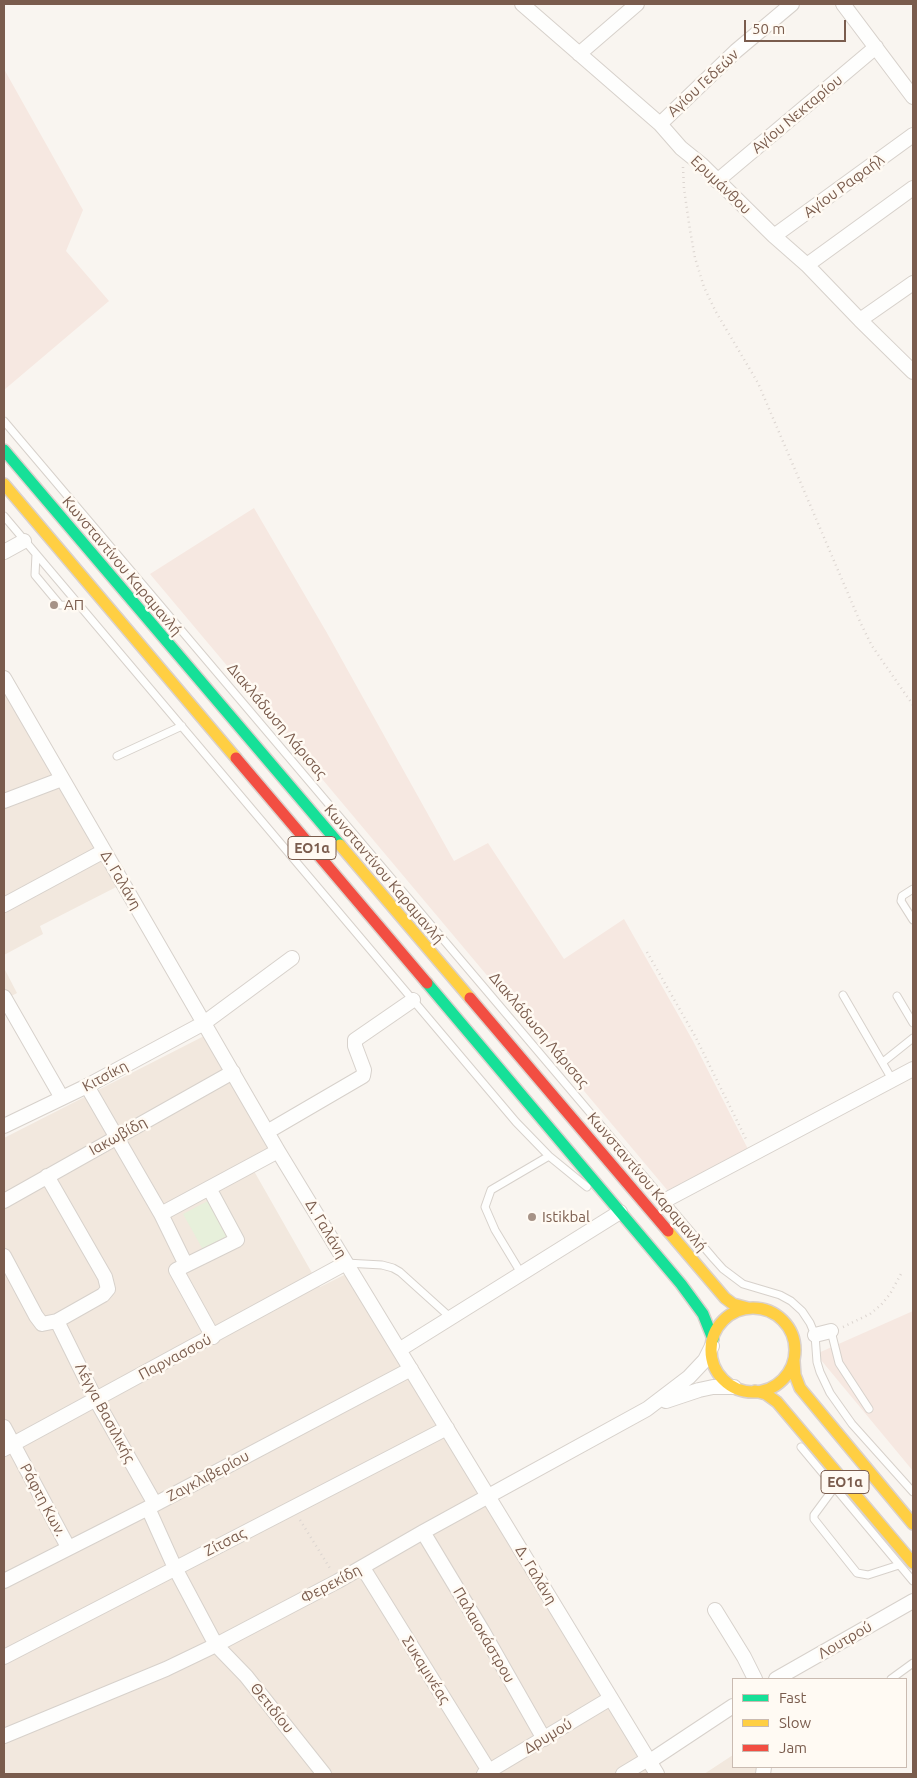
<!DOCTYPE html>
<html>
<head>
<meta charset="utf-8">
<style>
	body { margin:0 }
	#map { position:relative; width:917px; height:1778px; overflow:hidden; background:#f9f5f0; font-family:Ubuntu,sans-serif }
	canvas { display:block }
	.frame { position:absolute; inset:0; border:5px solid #7a5c4d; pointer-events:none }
	.legend { position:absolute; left:732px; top:1678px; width:175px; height:90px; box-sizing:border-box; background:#fffaf3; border:1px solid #cabbb1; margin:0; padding:6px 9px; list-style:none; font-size:15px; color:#7a5c4d }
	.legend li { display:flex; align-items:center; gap:10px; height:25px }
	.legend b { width:25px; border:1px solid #cabbb1 }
	.scale { position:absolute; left:744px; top:20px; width:102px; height:22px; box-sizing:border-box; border:2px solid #7a5c4d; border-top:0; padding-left:6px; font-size:15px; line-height:18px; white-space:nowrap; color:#7a5c4d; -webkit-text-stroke:4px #fffaf3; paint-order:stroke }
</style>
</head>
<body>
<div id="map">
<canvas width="917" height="1778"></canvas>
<div class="frame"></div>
<ul class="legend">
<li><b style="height:6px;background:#16e098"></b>Fast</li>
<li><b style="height:6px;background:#ffcf43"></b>Slow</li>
<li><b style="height:6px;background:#f24e42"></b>Jam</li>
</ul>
<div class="scale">50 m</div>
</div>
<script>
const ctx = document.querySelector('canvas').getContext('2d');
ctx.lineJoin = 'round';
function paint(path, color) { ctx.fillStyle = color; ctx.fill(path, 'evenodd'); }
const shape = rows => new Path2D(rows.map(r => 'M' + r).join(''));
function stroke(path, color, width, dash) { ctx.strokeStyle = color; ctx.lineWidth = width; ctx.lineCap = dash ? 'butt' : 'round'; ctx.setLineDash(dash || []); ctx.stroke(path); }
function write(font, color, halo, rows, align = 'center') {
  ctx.font = font + ' Ubuntu,sans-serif'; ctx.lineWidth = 5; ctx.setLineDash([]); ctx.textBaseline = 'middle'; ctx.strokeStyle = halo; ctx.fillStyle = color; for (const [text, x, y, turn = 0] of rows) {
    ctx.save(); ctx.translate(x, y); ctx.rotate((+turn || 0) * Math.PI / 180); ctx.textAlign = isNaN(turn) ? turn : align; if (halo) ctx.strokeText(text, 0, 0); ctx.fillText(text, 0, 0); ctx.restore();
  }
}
paint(shape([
	[4,669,72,782,128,881,40,926,43,934,4,955],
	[4,968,17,993,4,1000],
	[208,1034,276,1150,250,1164,320,1287,354,1270,655,1774,4,1774,4,1138],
	[733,1755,733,1767,760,1767,765,1774,704,1774]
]), '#f2e8de');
paint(shape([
	[4,69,83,210,66,251,109,301,4,390],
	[254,508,327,633,454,861,488,843,564,959,624,919,693,1041,749,1151,668,1191,150,574],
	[913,1311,913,1471,816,1354]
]), '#f6e8e1');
paint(shape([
	[221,1194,243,1235,206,1255,183,1214]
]), '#e7f0db');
const lane = shape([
	[4,421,714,1259,723,1269,743,1284,780,1295,791,1301,802,1311,810,1323,815,1335,817,1362,820,1372,830,1393,852,1424,913,1492],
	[4,516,516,1122,549,1156,587,1187],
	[36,554,35,575,60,605,79,606],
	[117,756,182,726],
	[913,889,902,896,901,901,913,920],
	[843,995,893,1081],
	[897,996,913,1023],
	[883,1062,913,1038],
	[346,1263,382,1265,393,1268,400,1272,451,1318],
	[521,1273,495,1230,485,1207,491,1190,549,1156],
	[831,1331,839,1363,869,1409],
	[801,1447,913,1581],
	[834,1488,814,1515,814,1519,857,1573,868,1575,899,1565],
	[891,1679,913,1663]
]);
const street = shape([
	[522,4,660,124,681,148,702,165,774,236,807,265,860,320,913,372],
	[843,4,913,97],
	[579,54,637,4],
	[660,124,736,51,792,4],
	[717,181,876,47],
	[774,236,913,135],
	[807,265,913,188],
	[860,320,913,283],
	[4,552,24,541],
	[4,678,278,1151,657,1774],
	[4,801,62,779],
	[4,905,104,851],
	[4,997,62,1098],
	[87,1086,161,1214,186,1265],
	[4,1126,87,1086,204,1023,292,958],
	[267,1132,363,1076,364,1070,355,1046,355,1040,413,1000],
	[209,1188,237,1240,176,1270,213,1337],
	[4,1201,233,1072],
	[664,1201,913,1069],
	[161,1214,278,1151],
	[4,1256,36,1316,42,1324,57,1321,103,1295,108,1289,105,1277,47,1176],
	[57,1321,96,1400,155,1504],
	[815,1335,831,1331],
	[399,1350,620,1212],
	[666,1401,699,1390,713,1387,734,1387],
	[4,1427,68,1547],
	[4,1449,346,1263],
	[148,1508,175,1568,216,1645,246,1676,324,1774],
	[423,1532,482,1630,544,1739],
	[363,1568,489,1771],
	[4,1581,148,1508,411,1369],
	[715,1610,744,1657,755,1679],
	[4,1657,447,1428],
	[776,1679,913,1601],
	[4,1736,166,1669,216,1645,338,1581,423,1532,647,1409,689,1377,705,1360,712,1346],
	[650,1761,733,1706],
	[484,1774,611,1698],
	[623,1774,648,1759],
	[763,1774,764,1767]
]);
const fast = shape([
	[4,450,340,845],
	[427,983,681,1284,703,1314,713,1339]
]);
const slow = shape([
	[4,484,236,758],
	[340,845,470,998],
	[668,1231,725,1298,733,1304,748,1308],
	'711 1350a42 42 0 1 1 84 0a42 42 0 1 1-84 0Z',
	[794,1361,795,1375,800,1388,913,1524],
	[755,1391,766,1394,777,1402,913,1563]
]);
const jam = shape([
	[236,758,427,983],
	[470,998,668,1231]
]);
stroke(lane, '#d7d1cb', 9);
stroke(street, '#d7d1cb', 16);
stroke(fast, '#dad1cc', 14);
stroke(slow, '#dad1cc', 14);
stroke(jam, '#dad1cc', 14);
stroke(shape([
	[683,167,684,189,690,230,695,258,704,287,716,312,758,383,861,624,872,646,913,705],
	[647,952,695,1036,747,1141],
	[843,1327,870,1314,881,1305,890,1294,902,1272],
	[300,1520,331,1570]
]), '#dcd5d0', 2.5, [1, 4]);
stroke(lane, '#fefefd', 7);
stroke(street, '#fefefd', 14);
stroke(fast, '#16e098', 11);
stroke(slow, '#ffcf43', 11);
stroke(jam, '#f24e42', 11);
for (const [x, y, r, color] of [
	[54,605,5,"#a69286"],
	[532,1217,5,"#a69286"]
]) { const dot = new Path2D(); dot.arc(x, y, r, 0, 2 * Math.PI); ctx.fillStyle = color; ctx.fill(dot); stroke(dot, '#fffaf3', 2); }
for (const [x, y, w] of [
	[312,848,48],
	[845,1482,48]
]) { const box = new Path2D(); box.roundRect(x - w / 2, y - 11.5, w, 23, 4); ctx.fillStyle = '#fffaf3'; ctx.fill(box); stroke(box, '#7a5c4d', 1); }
write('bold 14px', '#7a5c4d', null, [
	["ΕΟ1α",312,848],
	["ΕΟ1α",845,1482]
]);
write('15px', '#7a5c4d', '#fffaf3', [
	["Αγίου Γεδεών",703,83,-43],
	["Αγίου Νεκταρίου",797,114,-40],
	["Ερυμάνθου",721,185,44],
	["Αγίου Ραφαήλ",844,186,-36],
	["Κωνσταντίνου Καραμανλή",122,566,50],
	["Διακλάδωση Λάρισας",277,721,50],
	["Κωνσταντίνου Καραμανλή",384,874,50],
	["Δ. Γαλάνη",121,880,60],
	["Διακλάδωση Λάρισας",539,1030,50],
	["Κιτσίκη",105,1076,-28],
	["Ιακωβίδη",118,1136,-29],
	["Κωνσταντίνου Καραμανλή",647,1182,50],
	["Δ. Γαλάνη",326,1229,59],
	["Παρνασσού",175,1357,-28],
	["Λέγγα Βασιλικής",105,1413,62],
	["Ζαγκλιβερίου",208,1476,-28],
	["Ράφτη Κων.",43,1500,62],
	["Ζίτσας",225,1542,-27],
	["Δ. Γαλάνη",536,1575,59],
	["Φερεκίδη",331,1584,-28],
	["Παλαιοκάστρου",484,1635,60],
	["Λουτρού",845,1640,-30],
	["Συκαμινέας",426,1670,58],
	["Θετιδίου",272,1708,51],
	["Δρυμού",548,1736,-31]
]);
write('15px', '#7a5c4d', '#fffaf3', [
	["ΑΠ",64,605],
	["Istikbal",542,1217]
], 'left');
</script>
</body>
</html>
